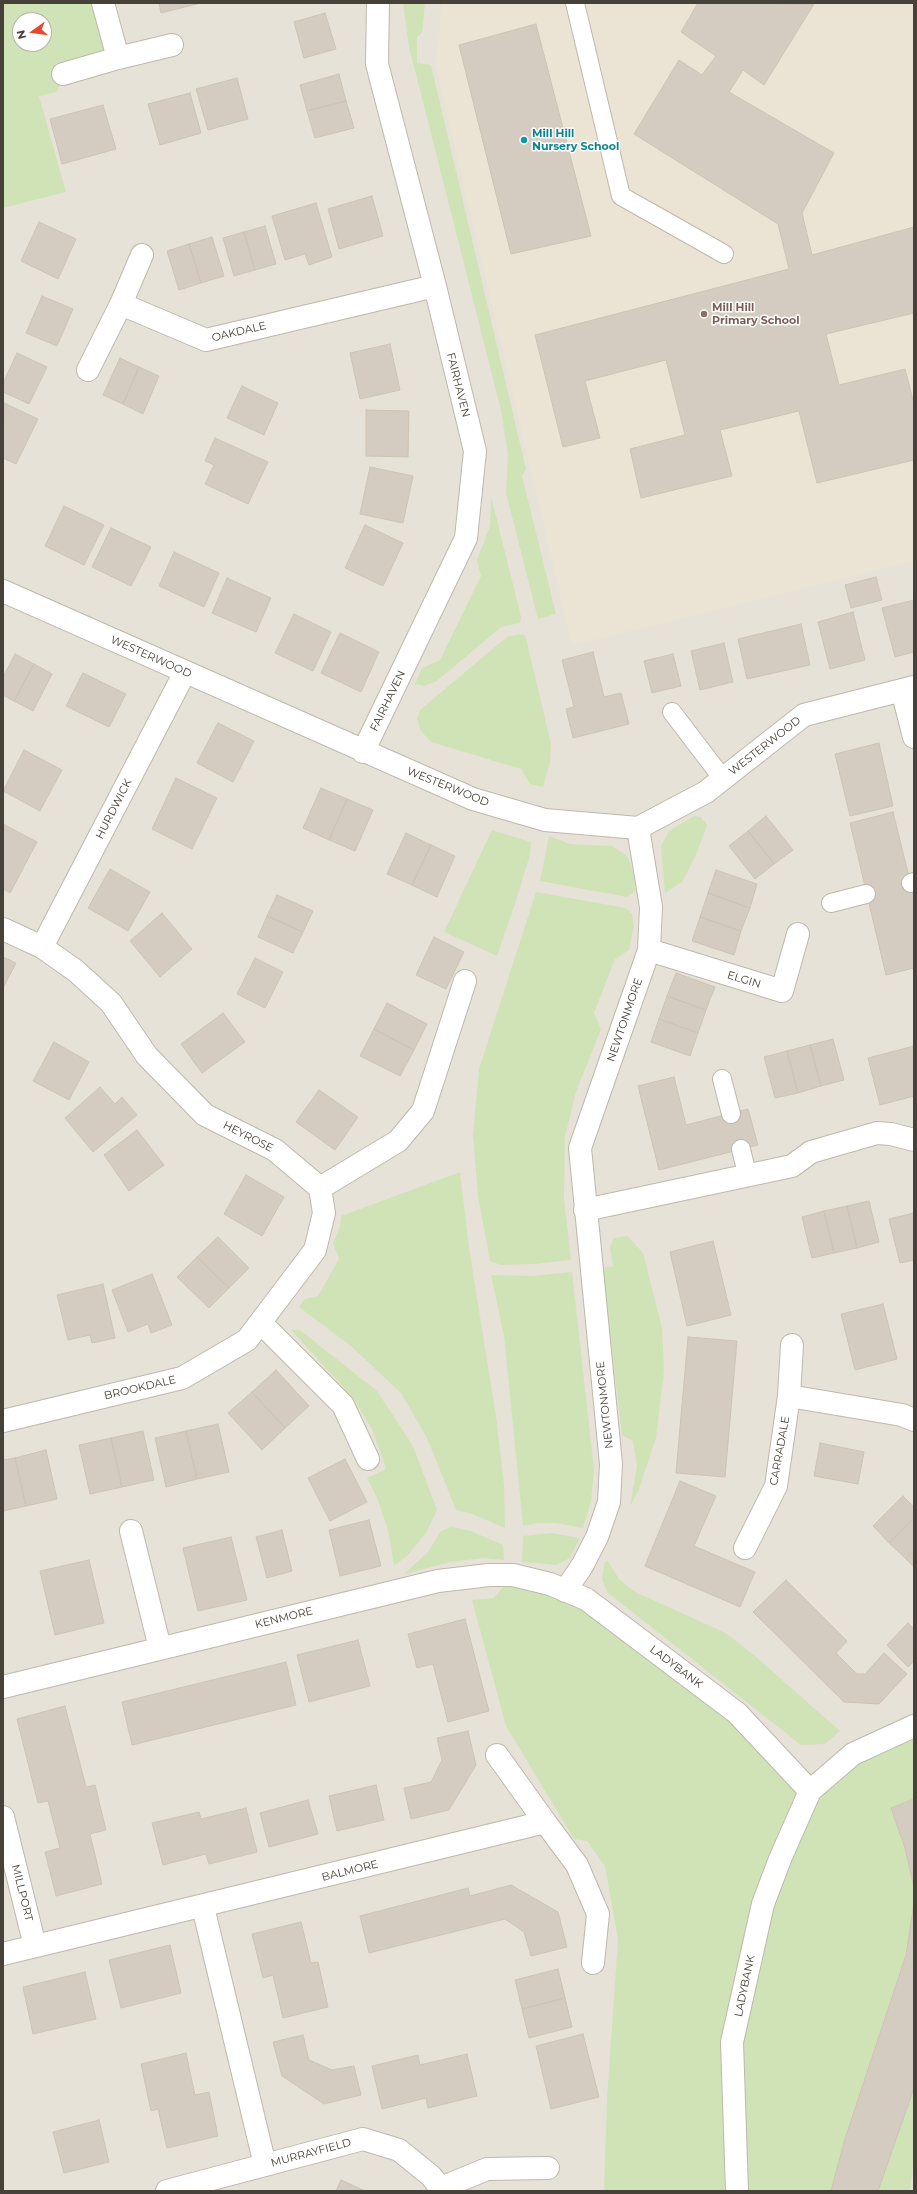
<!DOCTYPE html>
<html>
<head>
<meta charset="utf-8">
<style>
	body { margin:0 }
	#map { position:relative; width:917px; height:2194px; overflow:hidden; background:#f3f0ea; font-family:Montserrat,sans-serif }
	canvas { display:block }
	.frame { position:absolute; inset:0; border:4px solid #464139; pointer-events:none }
	.north { position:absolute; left:12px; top:12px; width:40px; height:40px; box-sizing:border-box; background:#fff; border:1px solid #b5b3b0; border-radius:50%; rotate:256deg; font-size:11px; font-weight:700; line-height:16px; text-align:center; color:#464139 }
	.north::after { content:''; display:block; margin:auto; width:14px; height:18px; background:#e4492f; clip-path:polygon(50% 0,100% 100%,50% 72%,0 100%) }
</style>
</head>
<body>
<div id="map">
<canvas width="917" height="2194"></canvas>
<div class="frame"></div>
<div class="north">N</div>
</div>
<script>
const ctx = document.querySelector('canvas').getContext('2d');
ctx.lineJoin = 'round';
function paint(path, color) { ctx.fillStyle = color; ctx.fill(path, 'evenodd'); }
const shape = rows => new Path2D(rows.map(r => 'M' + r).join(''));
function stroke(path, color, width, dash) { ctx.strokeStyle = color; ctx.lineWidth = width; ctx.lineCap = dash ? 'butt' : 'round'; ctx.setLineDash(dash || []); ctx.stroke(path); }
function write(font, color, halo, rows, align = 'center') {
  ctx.font = font + ' Montserrat,sans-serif'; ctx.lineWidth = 3; ctx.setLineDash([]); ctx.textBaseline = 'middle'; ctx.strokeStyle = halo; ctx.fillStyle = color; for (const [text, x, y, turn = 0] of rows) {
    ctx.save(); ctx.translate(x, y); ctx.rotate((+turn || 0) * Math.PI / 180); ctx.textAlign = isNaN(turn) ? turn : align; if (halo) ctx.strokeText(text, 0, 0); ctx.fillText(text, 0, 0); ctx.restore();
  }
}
paint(shape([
	[3,3,914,3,914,2191,3,2191],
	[20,20,44,20,44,44,20,44]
]), '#e7e2d8');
paint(shape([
	[442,3,914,3,914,561,572,645,436,66]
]), '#ebe4d5');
paint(shape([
	[3,3,103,3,118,58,63,74,57,92,39,96,66,192,3,208],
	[20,20,44,20,44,44,20,44],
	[403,3,425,3,422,33,417,37,417,63,431,65,526,469,522,476,556,614,538,619,506,493,508,454,501,410,409,47],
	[491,496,521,617,520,623,501,627,437,681,424,686,415,684,422,668,440,660,481,576,477,560,490,526],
	[521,634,525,635,551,743,550,763,543,787,530,784,521,769,431,742,420,730,417,718,420,710,507,637],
	[694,816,701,817,707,825,696,855,682,882,665,893,661,846,669,831],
	[492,830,531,842,529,858,515,904,497,956,444,932],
	[549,836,570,844,612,846,627,856,634,873,635,891,627,897,540,881],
	[536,892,626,908,632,914,634,926,629,950,615,959,594,1013,601,1029,576,1092,565,1137,564,1199,571,1260,533,1264,501,1265,490,1261,478,1196,473,1135,479,1069],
	[460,1172,469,1248,496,1416,504,1484,505,1528,472,1514,456,1510,427,1438,401,1393,351,1346,299,1307,305,1299,318,1296,339,1259,333,1243,340,1227,341,1216],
	[628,1236,643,1253,662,1328,664,1371,656,1438,638,1492,630,1506,637,1466,633,1441,622,1435,602,1268,613,1266,610,1247,614,1238],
	[572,1272,594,1470,591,1501,583,1528,556,1523,539,1523,523,1526,504,1336,491,1275,531,1276],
	[291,1330,299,1330,305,1334,377,1391,413,1446,437,1510,426,1533,408,1555,394,1566,388,1530,377,1498,367,1478,386,1469,372,1429,353,1398],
	[451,1527,471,1531,503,1545,504,1560,483,1558,451,1562,404,1574,428,1552,441,1531],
	[552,1533,580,1538,570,1558,556,1565,522,1562,523,1536],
	[607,1560,619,1579,635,1592,726,1633,755,1656,840,1731,825,1744,801,1745,607,1592,602,1579,604,1564],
	[513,1575,550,1584,737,1713,810,1791,914,1728,914,1799,891,1808,905,1848,914,1888,914,1903,906,1955,845,2139,831,2191,604,2191,607,2098,618,1940,605,1866,587,1841,574,1839,506,1726,472,1600,494,1598],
	[914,2088,914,2156,910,2191,878,2191]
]), '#d0e3b7');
const building = shape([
	[159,3,201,3,161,13,159,3],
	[698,3,814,4,764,85,743,70,729,92,834,153,802,213,812,255,914,227,914,313,826,334,839,385,905,369,914,404,914,460,817,483,799,411,720,430,732,476,641,498,630,449,685,435,666,360,585,381,600,438,563,447,535,335,789,269,778,224,634,134,679,60,702,75,716,56,681,32,698,3],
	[325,13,336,49,304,58,294,22,325,13],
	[536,24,591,236,511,254,459,45,536,24],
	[339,74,346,101,307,111,300,85,339,74],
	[237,78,248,119,208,130,196,89,237,78],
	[190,93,201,133,160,145,148,104,190,93],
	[346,101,354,128,315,138,307,111,346,101],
	[103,105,116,149,62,164,50,119,103,105],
	[372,196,383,236,339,249,328,209,372,196],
	[316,203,332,257,309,265,305,254,285,260,272,216,316,203],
	[39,222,76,239,58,279,21,261,39,222],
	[265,226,276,264,255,270,244,232,265,226],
	[244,232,255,270,234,276,223,238,244,232],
	[212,237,224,276,201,283,189,244,212,237],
	[189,244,201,283,179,290,167,251,189,244],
	[42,296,73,309,57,346,26,333,42,296],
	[390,344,400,390,360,399,350,353,390,344],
	[17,353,47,367,29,404,3,392,3,383,17,353],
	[120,358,139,367,123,404,103,395,120,358],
	[139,367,159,376,143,414,123,404,139,367],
	[242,386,278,403,264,435,227,418,242,386],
	[4,403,38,419,16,464,3,458,4,403],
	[366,410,409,411,408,457,366,456,366,410],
	[215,438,268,462,248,504,205,484,214,465,205,461,215,438],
	[370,467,413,476,403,523,360,514,370,467],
	[64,506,104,525,84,565,45,546,64,506],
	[365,525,403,543,383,586,345,568,365,525],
	[111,528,151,547,131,586,92,567,111,528],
	[174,552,219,573,204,607,159,586,174,552],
	[876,577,882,600,851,608,845,585,876,577],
	[227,578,271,598,256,632,212,613,227,578],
	[914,600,914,652,895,657,882,608,914,600],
	[853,612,865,660,830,669,818,622,853,612],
	[294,614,331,632,313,671,275,653,294,614],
	[801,624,810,665,747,679,738,639,801,624],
	[340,633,379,652,361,692,321,673,340,633],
	[724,643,733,682,700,690,691,651,724,643],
	[593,652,604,697,621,693,629,724,573,738,566,709,574,707,562,660,593,652],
	[15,654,34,664,14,701,3,695,3,677,15,654],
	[673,654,681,686,652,693,644,661,673,654],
	[34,664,52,674,33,711,14,701,34,664],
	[83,673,126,694,109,727,66,706,83,673],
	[218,723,254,741,233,782,197,763,218,723],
	[879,743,893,806,850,816,835,754,879,743],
	[24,750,62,770,40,811,3,791,24,750],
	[176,778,217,798,192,849,152,829,176,778],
	[321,788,347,799,329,840,303,828,321,788],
	[347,799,373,810,355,851,329,840,347,799],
	[893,812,914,897,914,968,886,975,850,823,893,812],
	[766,816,793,850,774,864,748,831,766,816],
	[3,824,37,842,10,893,3,889,3,824],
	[748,831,774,864,755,879,729,846,748,831],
	[406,833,431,845,412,885,387,874,406,833],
	[431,845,455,856,437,897,412,885,431,845],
	[110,869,150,892,128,931,88,908,110,869],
	[716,870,757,884,750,908,708,893,716,870],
	[708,893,750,908,741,931,700,917,708,893],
	[277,895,313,911,303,932,267,916,277,895],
	[162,913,192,949,160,977,130,941,162,913],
	[267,916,303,932,293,953,258,937,267,916],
	[700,917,741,931,734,955,692,941,700,917],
	[434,937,464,952,446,989,416,975,434,937],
	[3,957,16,963,3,988,3,957],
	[255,958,283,972,265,1008,237,994,255,958],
	[676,973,715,987,706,1010,667,996,676,973],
	[667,996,706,1010,698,1033,659,1019,667,996],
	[387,1003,427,1024,414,1050,374,1029,387,1003],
	[223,1013,245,1042,202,1073,181,1044,223,1013],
	[659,1019,698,1033,690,1056,651,1042,659,1019],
	[374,1029,414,1050,400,1076,360,1056,374,1029],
	[833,1039,844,1080,821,1086,810,1045,833,1039],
	[54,1042,89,1062,69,1100,33,1081,54,1042],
	[810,1045,821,1086,798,1093,787,1051,810,1045],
	[914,1046,914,1096,880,1105,868,1058,914,1046],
	[787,1051,798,1093,775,1098,764,1057,787,1051],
	[674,1077,686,1125,748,1109,758,1145,659,1170,638,1086,674,1077],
	[100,1087,115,1104,122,1097,137,1115,93,1152,65,1118,100,1087],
	[319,1090,358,1117,335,1150,296,1122,319,1090],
	[137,1130,164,1165,129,1191,104,1155,137,1130],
	[246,1175,284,1197,262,1236,224,1214,246,1175],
	[869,1201,879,1242,857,1248,847,1206,869,1201],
	[847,1206,857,1248,834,1253,824,1211,847,1206],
	[824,1211,834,1253,812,1258,802,1217,824,1211],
	[914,1213,914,1260,900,1263,889,1219,914,1213],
	[218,1237,249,1268,229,1288,197,1257,218,1237],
	[713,1241,731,1315,687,1326,670,1252,713,1241],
	[197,1257,229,1288,209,1308,177,1277,197,1257],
	[152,1274,172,1325,151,1333,148,1324,128,1332,112,1290,152,1274],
	[103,1284,115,1338,92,1343,90,1335,68,1340,57,1295,103,1284],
	[883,1304,897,1359,855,1370,841,1314,883,1304],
	[688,1337,737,1341,725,1477,676,1473,688,1337],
	[276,1370,309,1406,285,1428,252,1392,276,1370],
	[252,1392,285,1428,262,1450,228,1413,252,1392],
	[218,1424,229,1472,197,1479,186,1431,218,1424],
	[143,1431,154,1480,122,1487,111,1438,143,1431],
	[186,1431,197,1479,166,1487,155,1438,186,1431],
	[111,1438,122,1487,90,1494,79,1445,111,1438],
	[820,1443,864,1452,858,1484,814,1476,820,1443],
	[46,1450,57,1499,26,1506,15,1458,46,1450],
	[15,1458,26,1506,3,1511,3,1460,15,1458],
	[345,1459,367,1502,330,1521,308,1478,345,1459],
	[680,1481,716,1496,694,1546,755,1572,740,1607,645,1566,680,1481],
	[903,1496,914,1507,914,1518,889,1543,873,1526,903,1496],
	[914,1518,914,1551,906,1559,889,1543,914,1518],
	[369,1520,381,1566,340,1576,329,1530,369,1520],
	[282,1530,292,1571,267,1578,256,1537,282,1530],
	[231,1537,247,1600,198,1611,183,1548,231,1537],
	[914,1551,914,1567,906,1559,914,1551],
	[89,1560,104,1623,55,1635,40,1571,89,1560],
	[786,1580,847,1641,836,1653,857,1674,865,1674,884,1653,907,1674,879,1704,844,1702,753,1612,786,1580],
	[465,1619,489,1711,448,1722,433,1664,417,1668,408,1634,465,1619],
	[908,1623,914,1629,914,1661,908,1667,887,1645,908,1623],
	[358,1640,370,1686,309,1702,297,1655,358,1640],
	[286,1662,296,1705,132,1745,122,1702,286,1662],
	[65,1706,86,1787,95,1785,106,1830,90,1834,102,1884,56,1896,45,1852,60,1848,48,1801,38,1803,17,1719,65,1706],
	[468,1731,476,1765,449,1810,411,1819,404,1788,431,1782,442,1760,437,1738,468,1731],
	[376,1785,384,1820,337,1831,329,1796,376,1785],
	[914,1799,914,1888,905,1848,891,1808,914,1799],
	[308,1800,318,1834,269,1847,260,1813,308,1800],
	[246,1808,257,1852,209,1864,206,1854,163,1865,152,1823,199,1812,201,1819,246,1808],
	[511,1885,558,1912,567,1947,531,1956,524,1932,505,1919,369,1953,360,1916,468,1888,470,1896,511,1885],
	[914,1903,914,2088,878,2191,831,2191,845,2139,906,1955,914,1903],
	[301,1922,311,1963,318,1962,328,2007,283,2018,273,1975,263,1978,252,1934,301,1922],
	[170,1945,181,1993,121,2008,109,1960,170,1945],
	[558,1969,565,1998,522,2009,515,1980,558,1969],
	[85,1972,96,2019,33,2034,23,1987,85,1972],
	[565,1998,572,2027,529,2038,522,2009,565,1998],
	[583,2034,599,2097,551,2109,536,2046,583,2034],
	[303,2035,309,2060,332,2070,354,2066,361,2095,324,2104,282,2076,273,2042,303,2035],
	[186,2053,195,2095,209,2092,218,2136,167,2148,158,2109,151,2111,141,2064,186,2053],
	[467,2054,477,2096,428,2108,426,2098,382,2109,372,2066,418,2055,420,2065,467,2054],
	[99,2120,109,2162,64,2173,53,2132,99,2120],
	[341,2180,365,2191,336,2191,341,2180]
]);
paint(building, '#d4ccc0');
stroke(building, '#cec4b4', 1);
const service = shape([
	[575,3,621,196,724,254],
	[672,712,723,779],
	[911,883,914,882],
	[831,903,866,894],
	[722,1079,731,1114],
	[741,1149,747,1174]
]);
const minor = shape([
	[103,3,118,58,172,45],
	[63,74,118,58],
	[121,304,142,255],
	[88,370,121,304,206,340,435,286],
	[3,591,473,799,545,820,638,828,706,792,804,715,914,687],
	[902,690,914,737],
	[363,752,466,538,475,451,435,286,377,64,378,3],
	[3,929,42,947,76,971,111,1003,147,1056,205,1115,275,1150,320,1188,398,1141,423,1111,465,981],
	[42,947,185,672],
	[649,950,782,991,798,934],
	[585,1210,792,1166,811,1152,877,1133,891,1134,914,1140],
	[261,1323,343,1405,368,1459],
	[789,1396,902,1415,914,1420],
	[3,1421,182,1378,247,1340,315,1250,324,1213,320,1188],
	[131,1531,160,1648],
	[745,1548,776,1486,789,1396,792,1345],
	[565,1591,582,1566,597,1537,609,1502,611,1464,580,1148,649,950,651,907,638,828],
	[3,1687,438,1581,489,1575,513,1575,550,1584,586,1599,737,1713,810,1791],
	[497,1755,545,1822],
	[3,1817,35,1946],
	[203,1907,265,2165],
	[3,1954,545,1822,577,1865,598,1914,593,1963],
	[441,2188,487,2169,548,2168],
	[167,2191,363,2139,399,2150,431,2176,443,2191],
	[737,2191,732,2042,763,1904,780,1859,810,1791,853,1754,914,1726]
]);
stroke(service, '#beb8ad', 20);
stroke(minor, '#beb8ad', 24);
stroke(service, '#fff', 18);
stroke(minor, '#fff', 22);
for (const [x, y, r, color] of [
	[524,140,4,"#0f9aa8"],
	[704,314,4,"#8d6e63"]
]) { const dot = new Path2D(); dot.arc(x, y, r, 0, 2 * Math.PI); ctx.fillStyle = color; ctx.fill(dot); stroke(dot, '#fff', 1.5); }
write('bold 11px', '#0d838f', '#fff', [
	["Mill Hill",532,134],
	["Nursery School",532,147]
], 'left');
write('bold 11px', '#785e54', '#fff', [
	["Mill Hill",712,308],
	["Primary School",712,321]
], 'left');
write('11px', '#464139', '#fff', [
	["OAKDALE",239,332,-13],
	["FAIRHAVEN",458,385,76],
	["WESTERWOOD",151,657,24],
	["FAIRHAVEN",388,701,-64],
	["WESTERWOOD",765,746,-38],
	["WESTERWOOD",448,787,22],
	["HURDWICK",114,809,-63],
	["ELGIN",744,980,17],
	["NEWTONMORE",625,1020,-71],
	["HEYROSE",248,1137,27],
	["BROOKDALE",140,1388,-13],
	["NEWTONMORE",605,1405,-96],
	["CARRADALE",780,1451,-80],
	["KENMORE",284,1618,-14],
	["LADYBANK",676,1667,37],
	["BALMORE",350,1871,-14],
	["MILLPORT",22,1893,76],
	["LADYBANK",745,1986,-78],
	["MURRAYFIELD",311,2153,-15]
]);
</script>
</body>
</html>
